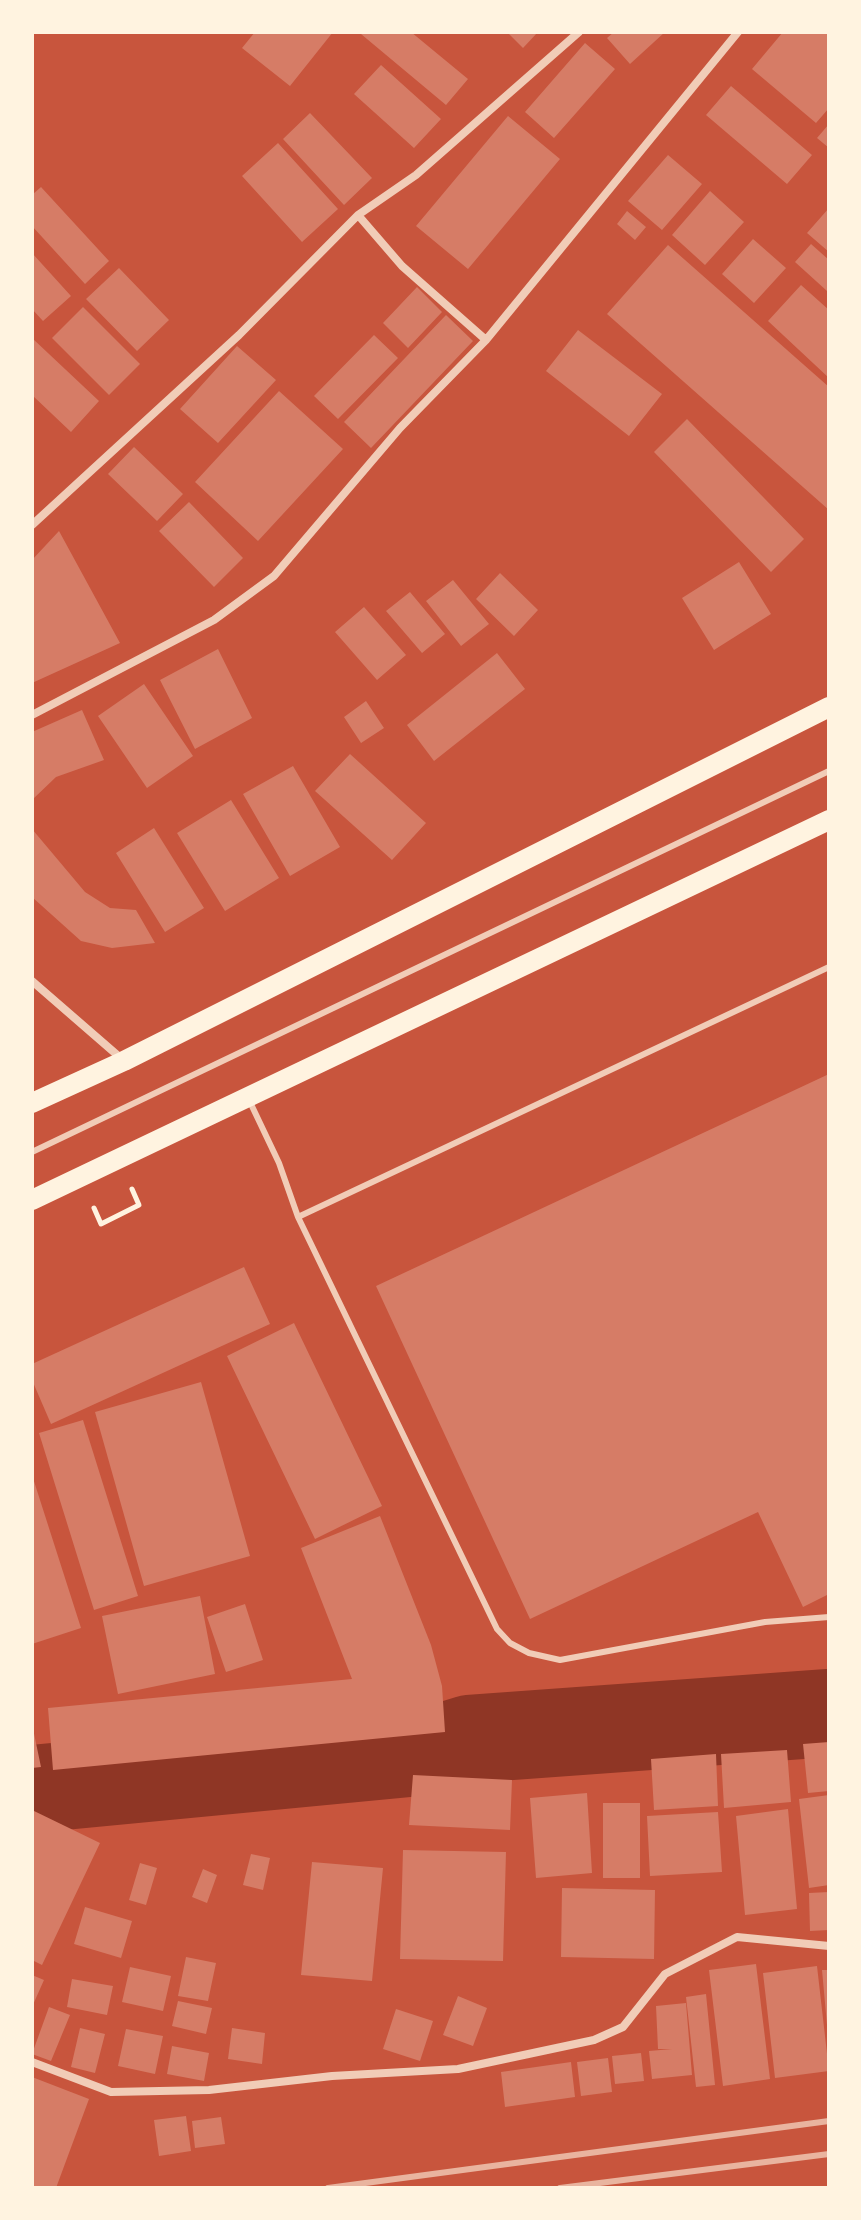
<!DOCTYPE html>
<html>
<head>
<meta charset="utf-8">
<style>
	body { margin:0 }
	#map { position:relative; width:861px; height:2220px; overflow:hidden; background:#c8553d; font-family:Merriweather,serif }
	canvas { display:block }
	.frame { position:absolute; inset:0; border:34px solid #fff3e0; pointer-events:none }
</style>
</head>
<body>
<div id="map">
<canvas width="861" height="2220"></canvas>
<div class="frame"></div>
</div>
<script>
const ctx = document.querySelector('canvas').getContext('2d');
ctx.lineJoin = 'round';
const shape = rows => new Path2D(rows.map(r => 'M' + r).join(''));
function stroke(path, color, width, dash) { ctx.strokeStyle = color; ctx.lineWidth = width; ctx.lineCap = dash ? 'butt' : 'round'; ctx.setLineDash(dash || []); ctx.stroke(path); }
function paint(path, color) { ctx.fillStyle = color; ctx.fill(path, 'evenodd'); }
stroke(shape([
	[32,1789,430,1751,469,1739,829,1713]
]), '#8f3625', 88);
paint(shape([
	[255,32,333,32,290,86,242,48],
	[362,32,411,32,468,79,446,105,361,34],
	[507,32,538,32,523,48],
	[614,32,665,32,630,64,607,38],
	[783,32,829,32,829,108,816,123,752,69],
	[585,43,615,69,554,138,525,112],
	[381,65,441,119,414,148,354,94],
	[731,86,812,155,787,184,706,115],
	[310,113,372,178,344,205,283,139],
	[508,116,560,159,468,269,416,226],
	[829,124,829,148,817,138],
	[278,143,338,209,302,242,242,176],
	[668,155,702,184,662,230,628,201],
	[41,187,109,261,85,284,32,226,32,195],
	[710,191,744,222,705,265,672,235],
	[829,208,829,252,807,233],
	[627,211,646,227,635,240,617,224],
	[753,239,786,268,754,303,722,274],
	[811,244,829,260,827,291,795,262],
	[668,245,829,387,829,510,607,314],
	[32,253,71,296,43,321,32,309],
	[119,268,169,320,137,351,86,299],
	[801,285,829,310,829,378,768,321],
	[417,287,442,312,408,348,383,323],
	[83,307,140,364,109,395,52,338],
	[446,315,473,341,371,448,344,422],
	[578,330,662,394,629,436,546,371],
	[374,335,398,358,338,419,314,396],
	[32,338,99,401,71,432,32,395],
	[237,346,276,380,218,443,180,409],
	[279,391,343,449,258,541,195,482],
	[687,419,804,539,771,572,654,452],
	[134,447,183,494,157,521,108,474],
	[189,502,243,558,214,587,159,531],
	[59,531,120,643,32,683,32,560],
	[739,562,771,614,714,650,682,598],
	[500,573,538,610,514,636,476,599],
	[453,580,489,624,461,646,426,601],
	[410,592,445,634,422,653,386,611],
	[364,607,406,655,377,680,335,632],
	[218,649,252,718,195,749,160,680],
	[497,653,525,689,434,761,407,725],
	[144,684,193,756,147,788,98,716],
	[366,701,384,728,361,743,344,717],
	[82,710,104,760,56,777,32,800,32,732],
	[350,754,426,823,392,860,315,791],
	[293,766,340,847,290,876,243,794],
	[231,800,279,878,225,911,177,833],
	[154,828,204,908,165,932,116,853],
	[32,829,85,892,110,908,136,910,155,943,112,948,81,941,32,897],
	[829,1074,829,1594,803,1607,758,1512,530,1619,376,1286],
	[244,1267,270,1324,51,1424,32,1380,32,1364],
	[294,1323,382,1506,315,1539,227,1356],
	[201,1382,250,1556,144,1586,95,1412],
	[83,1420,138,1596,94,1610,39,1433],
	[32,1475,81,1628,32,1644],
	[380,1516,431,1645,442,1686,445,1732,53,1770,48,1708,352,1679,301,1548],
	[200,1596,215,1674,118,1694,102,1616],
	[245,1604,263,1660,226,1672,207,1617],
	[32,1724,41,1767,32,1768],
	[829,1742,829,1791,808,1793,803,1744],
	[787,1750,791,1802,724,1808,721,1754],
	[716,1754,718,1806,654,1810,651,1759],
	[413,1775,512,1780,510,1830,409,1825],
	[587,1793,592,1873,536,1878,530,1798],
	[829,1795,829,1885,809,1888,799,1799],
	[603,1803,640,1803,640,1878,603,1878],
	[788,1809,797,1909,745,1915,736,1816],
	[32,1810,100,1843,42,1965,32,1960],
	[718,1812,722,1872,650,1876,647,1816],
	[403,1850,506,1852,503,1961,400,1959],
	[251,1854,270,1858,263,1890,243,1885],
	[312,1862,383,1868,372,1981,301,1975],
	[140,1863,157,1868,146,1905,129,1900],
	[203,1869,217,1875,207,1903,192,1897],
	[562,1888,655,1890,654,1959,561,1957],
	[829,1892,829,1930,810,1931,809,1893],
	[85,1907,132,1921,121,1958,74,1944],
	[186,1957,216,1963,208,2001,178,1996],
	[756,1964,770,2079,723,2086,709,1970],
	[817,1966,829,2071,775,2078,763,1973],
	[130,1967,171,1976,163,2011,122,2002],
	[822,1970,829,1970,829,2025,827,2025],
	[32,1975,44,1980,32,2007],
	[72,1979,113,1986,107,2015,67,2007],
	[706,1994,715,2085,696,2087,686,1997],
	[458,1996,487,2008,473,2046,443,2035],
	[178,2001,212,2008,206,2034,172,2026],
	[686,2003,692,2075,652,2079,649,2051,672,2049,658,2049,656,2006],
	[49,2007,70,2015,51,2061,32,2054],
	[396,2009,433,2021,420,2061,383,2049],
	[80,2028,105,2034,95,2073,71,2067],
	[232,2028,265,2033,262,2064,228,2059],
	[126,2029,163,2036,155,2074,118,2066],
	[172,2046,209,2053,204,2081,167,2074],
	[641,2053,644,2081,615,2084,612,2056],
	[608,2058,612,2092,581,2096,577,2062],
	[571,2062,575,2097,505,2107,501,2072],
	[32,2077,89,2099,56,2188,32,2188],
	[186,2116,191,2151,159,2156,154,2120],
	[221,2117,225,2144,195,2148,192,2121]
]), '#d67c66');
stroke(shape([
	[94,1208,101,1224,139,1205,132,1189]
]), '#fff3e0', 5);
stroke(shape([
	[250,1102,279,1163,298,1217,829,967],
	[32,1152,829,771],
	[298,1217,497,1629,510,1643,529,1653,560,1660,765,1622,829,1617]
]), '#f1ccb7', 6);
stroke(shape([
	[358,215,402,266,486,340],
	[32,525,239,335,358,215,416,175,579,32],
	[32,715,214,620,274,576,400,428,486,340,738,32],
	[32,981,123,1060],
	[32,2062,111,2092,209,2090,332,2076,458,2069,594,2040,623,2027,665,1974,737,1937,829,1946]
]), '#f1ccb7', 8);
stroke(shape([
	[32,1103,124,1061,829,707],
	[32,1200,829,820]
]), '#fff3e0', 20);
stroke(shape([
	[328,2188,829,2121],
	[560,2188,829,2154]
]), '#e9b49f', 6);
</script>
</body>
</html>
